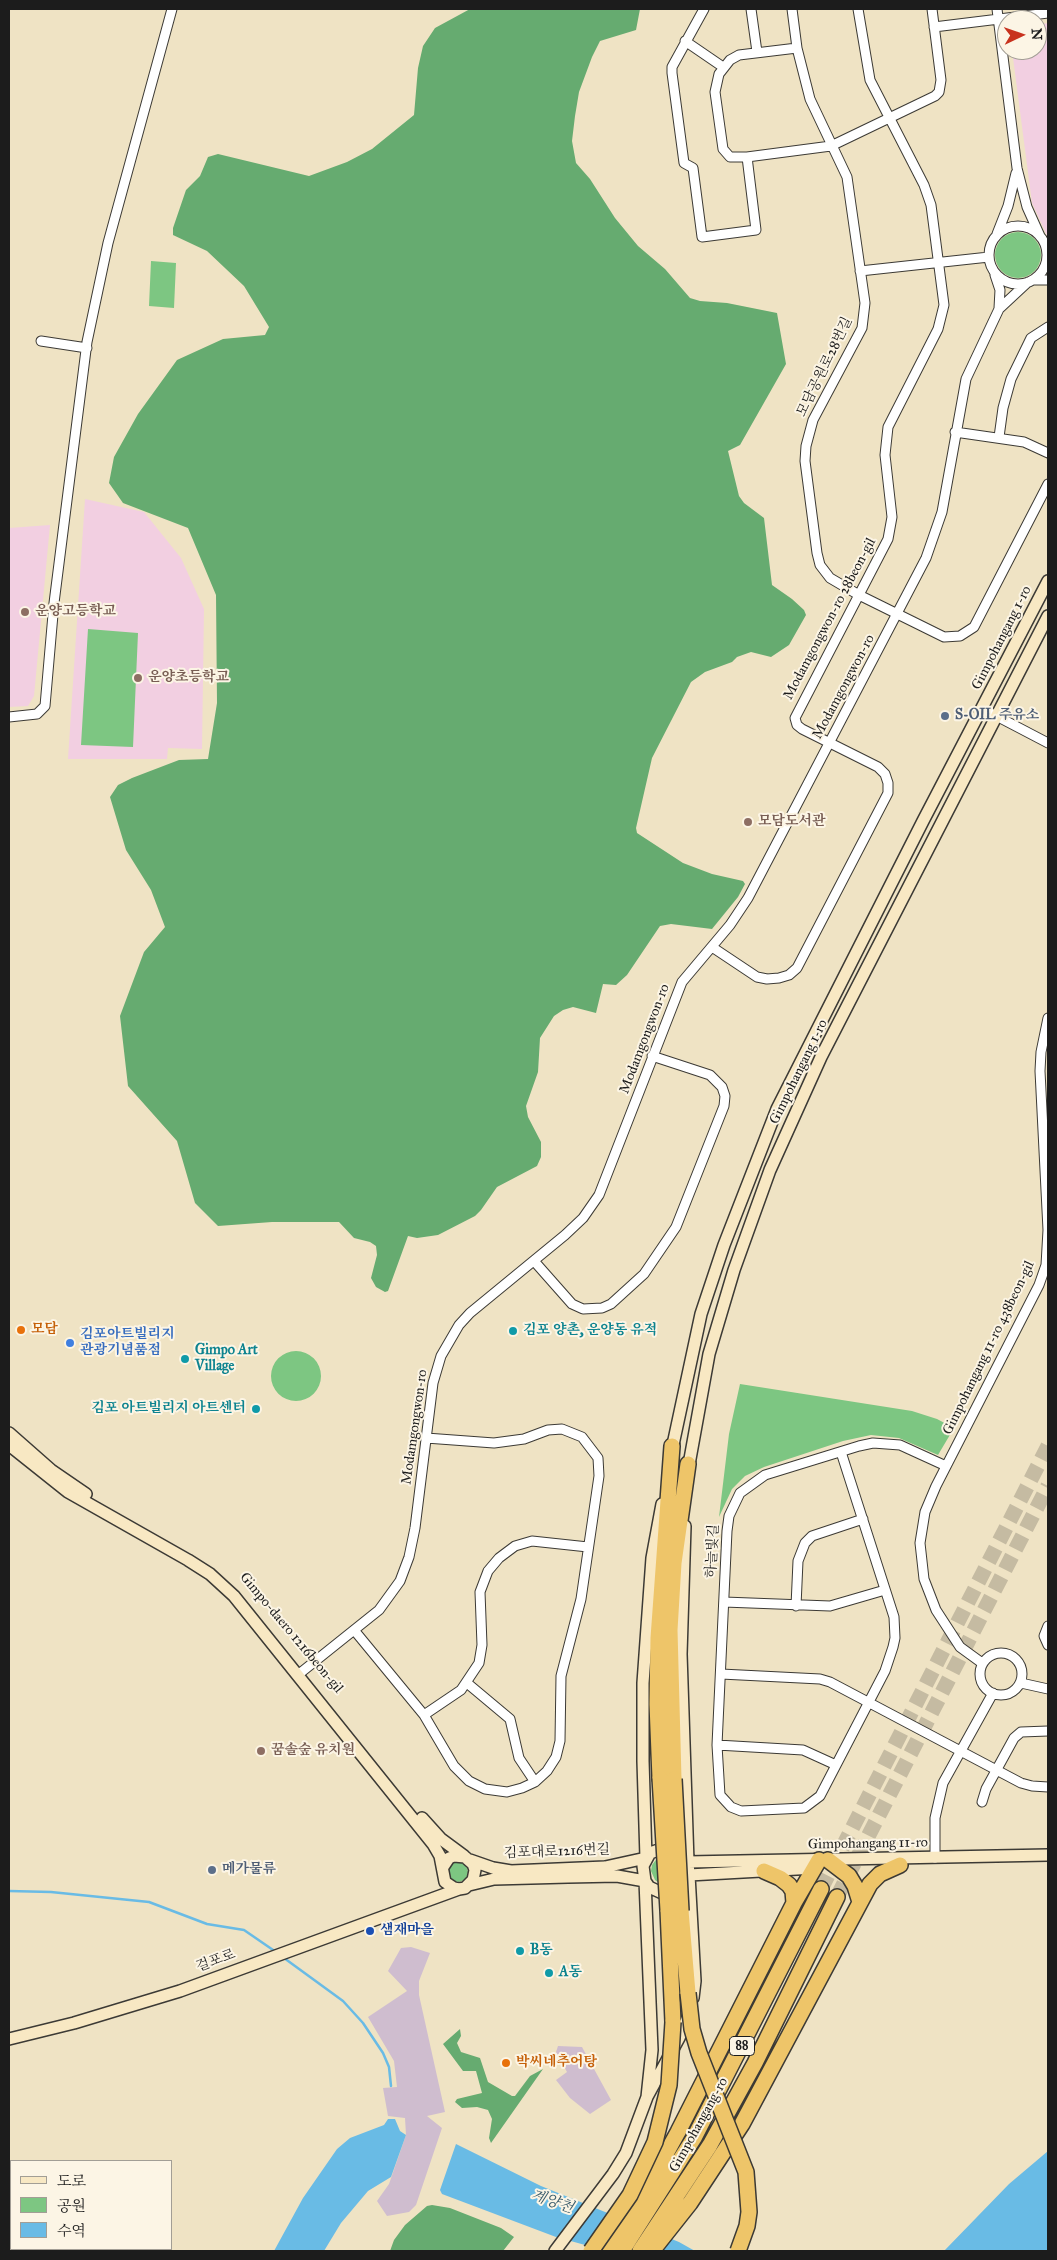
<!DOCTYPE html>
<html>
<head>
<meta charset="utf-8">
<style>
	body { margin:0 }
	#map { position:relative; width:1057px; height:2260px; overflow:hidden; background:#efe3c4; font-family:"IM FELL Great Primer","Noto Serif KR",serif }
	canvas { display:block }
	.frame { position:absolute; inset:0; border:10px solid #1c1c1c; pointer-events:none }
	.legend { position:absolute; left:10px; top:2160px; width:162px; height:90px; box-sizing:border-box; background:#fcf5e5; border:1px solid #a29e95; margin:0; padding:6px 9px; list-style:none; font-size:15px; color:#1c1c1c }
	.legend li { display:flex; align-items:center; gap:10px; height:25px }
	.legend b { width:25px; border:1px solid #a29e95 }
	.north { position:absolute; left:997px; top:10px; width:50px; height:50px; box-sizing:border-box; background:#fcf5e5; border:1px solid #a29e95; border-radius:50%; rotate:87deg; font-size:14px; font-weight:700; line-height:20px; text-align:center; color:#1c1c1c }
	.north::after { content:''; display:block; margin:auto; width:18px; height:22px; background:#c8321e; clip-path:polygon(50% 0,100% 100%,50% 72%,0 100%) }
</style>
</head>
<body>
<div id="map">
<canvas width="1057" height="2260"></canvas>
<div class="frame"></div>
<ul class="legend">
<li><b style="height:6px;background:#f8e8c3"></b>도로</li>
<li><b style="height:14px;background:#7dc682"></b>공원</li>
<li><b style="height:14px;background:#69bbe5"></b>수역</li>
</ul>
<div class="north">N</div>
</div>
<script>
const ctx = document.querySelector('canvas').getContext('2d');
ctx.lineJoin = 'round';
function paint(path, color) { ctx.fillStyle = color; ctx.fill(path, 'evenodd'); }
const shape = rows => new Path2D(rows.map(r => 'M' + r).join(''));
function stroke(path, color, width, dash) { ctx.strokeStyle = color; ctx.lineWidth = width; ctx.lineCap = dash ? 'butt' : 'round'; ctx.setLineDash(dash || []); ctx.stroke(path); }
function write(font, color, halo, rows, align = 'center') {
  ctx.font = font + ' "IM FELL Great Primer","Noto Serif KR",serif'; ctx.lineWidth = 4; ctx.setLineDash([]); ctx.textBaseline = 'middle'; ctx.strokeStyle = halo; ctx.fillStyle = color; for (const [text, x, y, turn = 0] of rows) {
    ctx.save(); ctx.translate(x, y); ctx.rotate((+turn || 0) * Math.PI / 180); ctx.textAlign = isNaN(turn) ? turn : align; if (halo) ctx.strokeText(text, 0, 0); ctx.fillText(text, 0, 0); ctx.restore();
  }
}
paint(shape([
	[1048,23,1048,238,1032,203,1012,50,1037,50,1037,25],
	[85,499,144,512,181,558,204,609,202,749,168,748,167,759,68,759],
	[50,525,34,696,28,706,9,707,9,528]
]), '#f2cfe1');
paint(shape([
	[411,1947,430,1953,419,1981,419,1995,445,2112,427,2116,442,2128,416,2205,409,2212,387,2216,377,2201,389,2184,406,2135,405,2118,388,2116,383,2088,397,2087,394,2061,368,2017,407,1991,388,1971,401,1948],
	[558,2046,582,2047,611,2100,590,2114,570,2098,556,2080,567,2072,556,2052]
]), '#cfbdcf');
paint(shape([
	'995 255a23 23 0 1 1 46 0a23 23 0 1 1-46 0Z',
	[151,261,176,263,174,308,149,306],
	[88,629,138,633,133,747,81,745],
	'271 1376a25 25 0 1 1 50 0a25 25 0 1 1-50 0Z',
	[740,1384,912,1411,937,1419,954,1428,938,1455,899,1438,871,1435,843,1441,764,1467,745,1476,732,1489,719,1517,729,1434],
	[658,1857,659,1883,655,1880,651,1871,652,1865],
	'448 1872a10 10 0 1 1 20 0a10 10 0 1 1-20 0Z'
]), '#7dc682');
paint(shape([
	[470,9,640,9,636,30,600,41,592,57,579,92,575,116,572,141,576,163,590,179,615,218,638,246,665,269,690,298,700,301,727,303,777,313,786,364,740,445,728,451,739,496,744,503,764,518,772,585,792,599,804,610,806,615,789,645,771,657,751,652,737,657,732,662,705,672,691,682,652,758,636,828,637,833,683,863,712,874,743,881,745,884,738,897,712,929,671,924,660,926,627,975,616,985,603,984,596,1013,573,1007,563,1010,554,1016,540,1038,538,1072,526,1106,528,1117,541,1142,541,1157,537,1166,497,1187,481,1210,475,1216,438,1235,417,1238,408,1236,388,1291,385,1292,376,1287,371,1278,377,1255,376,1246,370,1242,354,1238,339,1222,272,1222,218,1226,195,1203,177,1141,128,1086,120,1016,144,952,165,927,151,890,126,850,110,797,118,785,132,778,179,760,208,759,217,703,216,595,188,528,123,503,109,483,114,457,138,414,177,360,223,339,265,335,269,327,244,286,207,251,173,235,173,228,186,190,200,176,208,157,218,154,309,176,347,162,372,149,414,115,418,68,423,46,435,28],
	[460,2029,461,2036,457,2043,461,2052,480,2058,488,2082,512,2096,515,2096,530,2076,543,2069,491,2143,489,2138,492,2119,488,2110,477,2107,462,2108,455,2102,457,2099,482,2093,476,2071,463,2071,443,2044],
	[432,2205,450,2208,501,2228,514,2237,503,2251,390,2251,394,2240,405,2225,427,2206]
]), '#66ab70');
paint(shape([
	[388,2119,395,2119,400,2131,406,2135,391,2177,368,2191,341,2223,324,2251,274,2251,303,2198,337,2149,350,2138,384,2125],
	[456,2144,541,2186,679,2242,695,2251,607,2251,556,2237,442,2194,440,2190],
	[1048,2151,1048,2251,944,2251,1009,2184]
]), '#69bbe5');
stroke(shape([
	[9,1891,51,1892,149,1902,207,1924,244,1930,276,1952],
	[284,1958,343,2001,363,2023,383,2053,389,2067,391,2086]
]), '#69bbe5', 2.5);
stroke(shape([
	[821,1889,1048,1446],
	[837,1897,1048,1486]
]), '#c5bba2', 15, [15, 8]);
const street = shape([
	[704,9,672,67,672,73,684,163,693,168,702,237,756,230,747,157],
	[751,9,757,52],
	[792,9,797,48,810,99,847,177,865,303,862,328,813,420,806,446,805,461,817,553,820,565,830,578,859,595,944,637,960,636,974,627,1048,484],
	[997,9,1017,168,1027,207,1040,236],
	[934,27,1048,13],
	[685,41,723,67],
	[797,48,739,55,730,60,719,74,715,92,723,149,730,157,747,157,831,146,935,96,939,92,941,80,932,9],
	'989 255a29 29 0 1 1 58 0a29 29 0 1 1-58 0Z',
	[997,234,1008,206,1016,173],
	[860,271,989,257],
	[995,275,1000,290,999,308],
	[1033,280,1048,280],
	[41,341,87,348],
	[955,432,1024,442,1048,453],
	[999,437,1003,408,1011,379,1031,338,1048,327],
	[983,709,1048,743],
	[9,717,37,714,45,706,54,603,87,342,108,243,172,9],
	[712,947,757,977,767,979,779,978,789,975,797,968,888,793,888,783,885,774,878,767,802,729,797,725,795,718,888,539,892,517,885,455,888,427,938,329,944,305,931,205,924,185,870,80,858,9],
	[534,1261,572,1304,583,1309,602,1308,611,1304,644,1274,676,1227,724,1106,725,1096,722,1087,710,1075,652,1056],
	[841,1452,894,1617,895,1638,893,1647,885,1671,820,1796,804,1808,741,1811,731,1807,720,1795,717,1745,727,1531,729,1516,740,1493,765,1475,859,1446,873,1443,900,1445,946,1466],
	[724,1602,830,1606,885,1590],
	[796,1606,798,1561,805,1543,812,1536,863,1519],
	[1048,1626,1044,1636,1048,1645],
	[354,1630,424,1715,454,1766,469,1781,485,1789,507,1792,522,1788,535,1782,547,1771,556,1757,560,1741,561,1676,581,1599,599,1476,598,1458,582,1437,562,1429,548,1430,524,1439,494,1443,426,1438],
	'980 1674a21 21 0 1 1 42 0a21 21 0 1 1-42 0Z',
	[982,1663,960,1647,936,1610,924,1579,920,1543,925,1512,936,1486,1039,1285,1046,1265,1048,1230,1040,1071,1041,1052,1048,1018],
	[299,1674,379,1610,400,1581,409,1557,415,1528,433,1383,441,1356,459,1325,470,1313,565,1235,583,1218,599,1195,682,982,730,925,748,898,926,558,942,512,966,379,999,309,1028,282],
	[721,1674,820,1679,830,1682,1021,1783,1032,1786,1048,1787],
	[467,1683,510,1719,519,1758,535,1782],
	[1021,1683,1048,1689],
	[424,1715,461,1690,479,1663,482,1645,480,1592,488,1571,499,1558,515,1546,532,1541,588,1547],
	[717,1745,803,1750,836,1765],
	[982,1802,986,1789,1014,1738,1021,1732,1048,1731],
	[935,1858,935,1818,943,1783,993,1693]
]);
const secondary = shape([
	[9,1433,51,1470,86,1494],
	[9,1445,68,1492,188,1560,210,1574,234,1596,433,1844,440,1856,445,1882,454,1888,459,1889,465,1888,473,1880,475,1870,473,1864,465,1857,454,1856,449,1858,443,1867],
	[671,1454,701,1314,724,1245,777,1109,923,821,1048,581],
	[688,1470,709,1354,734,1270,770,1170,821,1057,1048,616],
	[685,1526,681,1654,688,1862,1048,1855],
	[422,1818,441,1839,464,1856],
	[664,1848,678,1852,688,1862,689,1875,676,1890,662,1893,649,1887,645,1881,643,1866,650,1853,664,1848],
	[470,1860,493,1868,511,1871,605,1867,646,1858,643,1761,643,1683,652,1558,662,1504],
	[469,1885,494,1879,568,1877,617,1876,645,1881,652,2050,647,2097,626,2153,613,2174,555,2251],
	[693,1998,695,1981,689,1875,815,1868],
	[9,2039,74,2023,180,1991,459,1889],
	[647,2097,679,2038,689,2014]
]);
const highway = shape([
	[660,1778,657,1704,658,1638,672,1446],
	[674,1779,670,1630,674,1563,688,1464],
	[828,1860,849,1876,855,1886,860,1902],
	[764,1871,780,1878,789,1885,793,1891,794,1903],
	[668,1910,673,2022],
	[681,1911,688,1993],
	[610,2251,630,2219,678,2132,794,1903,819,1860],
	[622,2251,694,2138,821,1889],
	[640,2251,710,2145,755,2063,837,1897],
	[652,2251,690,2203,742,2124,870,1884,880,1874,900,1865]
]);
stroke(street, '#3c3a35', 11);
stroke(secondary, '#3c3a35', 14);
stroke(highway, '#3c3a35', 18);
stroke(street, '#fff', 9);
stroke(secondary, '#f8e8c3', 11);
stroke(highway, '#eec569', 15);
const highwayBridge = shape([
	[660,1778,668,1910],
	[674,1779,681,1911],
	[688,1993,692,2029,699,2053,746,2172,749,2212,747,2226,738,2251],
	[591,2251,630,2195,655,2142,669,2085,673,2022]
]);
stroke(highwayBridge, '#3c3a35', 18, []);
stroke(highwayBridge, '#eec569', 15);
for (const [x, y, r, color] of [
	[25,612,5,"#8d6e63"],
	[138,678,5,"#8d6e63"],
	[945,716,5,"#5c6f8a"],
	[748,822,5,"#8d6e63"],
	[21,1330,5,"#e8710a"],
	[513,1331,5,"#0f9aa8"],
	[70,1343,5,"#3f7fe0"],
	[185,1359,5,"#0f9aa8"],
	[256,1409,5,"#0f9aa8"],
	[261,1751,5,"#8d6e63"],
	[212,1870,5,"#5c6f8a"],
	[370,1931,5,"#1a4fb4"],
	[520,1951,5,"#0f9aa8"],
	[549,1973,5,"#0f9aa8"],
	[506,2063,5,"#e8710a"]
]) { const dot = new Path2D(); dot.arc(x, y, r, 0, 2 * Math.PI); ctx.fillStyle = color; ctx.fill(dot); stroke(dot, '#fcf5e5', 2); }
for (const [x, y, w] of [
	[742,2046,25]
]) { const box = new Path2D(); box.roundRect(x - w / 2, y - 9.5, w, 19, 4); ctx.fillStyle = '#fcf5e5'; ctx.fill(box); stroke(box, '#1c1c1c', 1); }
write('bold 12px', '#1c1c1c', null, [
	["88",742,2046]
]);
write('14px', '#1c1c1c', '#fcf5e5', [
	["모담공원로28번길",825,367,-64],
	["Modamgongwon-ro 28beon-gil",830,619,-62],
	["Gimpohangang 1-ro",1002,638,-63],
	["Modamgongwon-ro",844,687,-62],
	["Modamgongwon-ro",645,1039,-69],
	["Gimpohangang 1-ro",799,1072,-64],
	["Gimpohangang 11-ro 438beon-gil",989,1348,-64],
	["Modamgongwon-ro",415,1427,-82],
	["하늘빛길",713,1551,-87],
	["Gimpo-daero 1216beon-gil",291,1633,50],
	["Gimpohangang 11-ro",868,1844,-1],
	["김포대로1216번길",557,1852,-2],
	["걸포로",216,1961,-20],
	["Gimpohangang-ro",699,2125,-61]
]);
write('bold 14px', '#785e54', '#fcf5e5', [
	["운양고등학교",35,612],
	["운양초등학교",148,678],
	["모담도서관",758,822],
	["꿈솔숲 유치원",271,1751]
], 'left');
write('bold 14px', '#4e5e75', '#fcf5e5', [
	["S-OIL 주유소",955,716],
	["메가물류",222,1870]
], 'left');
write('bold 14px', '#c56008', '#fcf5e5', [
	["모담",31,1330],
	["박씨네추어탕",516,2063]
], 'left');
write('bold 14px', '#0d838f', '#fcf5e5', [
	["김포 양촌, 운양동 유적",523,1331],
	["Gimpo Art",195,1351],
	["Village",195,1367],
	["김포 아트빌리지 아트센터",246,1409,"right"],
	["B동",530,1951],
	["A동",559,1973]
], 'left');
write('bold 14px', '#366cbe', '#fcf5e5', [
	["김포아트빌리지",80,1335],
	["관광기념품점",80,1351]
], 'left');
write('bold 14px', '#164399', '#fcf5e5', [
	["샘재마을",380,1931]
], 'left');
write('italic 15px', '#3b5c6c', '#fcf5e5', [
	["계양천",552,2202,19]
]);
</script>
</body>
</html>
